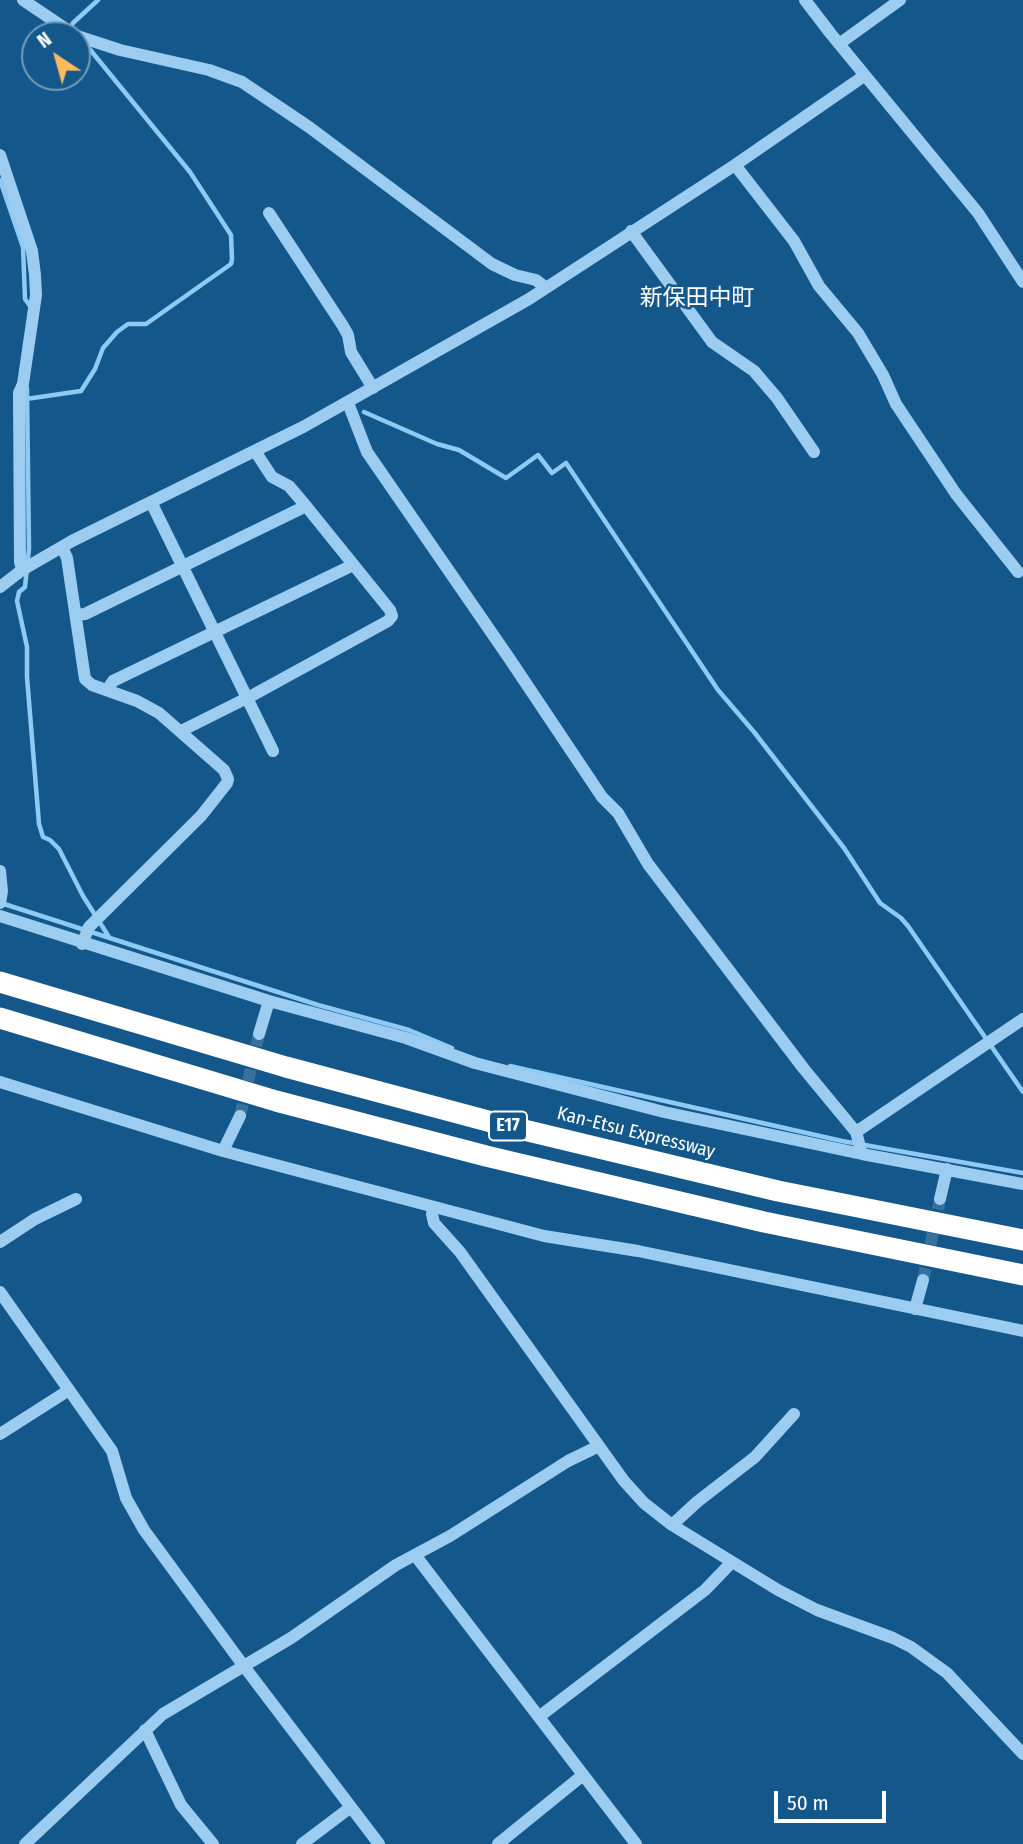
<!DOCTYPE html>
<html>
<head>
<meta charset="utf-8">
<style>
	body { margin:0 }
	#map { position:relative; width:1023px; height:1844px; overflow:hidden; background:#14588b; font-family:"Fira Sans Condensed",sans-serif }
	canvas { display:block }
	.north { position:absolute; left:21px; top:21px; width:70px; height:70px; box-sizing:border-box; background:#14588b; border:2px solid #729bb9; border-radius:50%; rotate:324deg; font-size:19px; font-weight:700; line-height:28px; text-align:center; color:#fff }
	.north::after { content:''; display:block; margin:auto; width:24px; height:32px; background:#ffba5b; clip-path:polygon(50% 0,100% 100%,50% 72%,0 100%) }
	.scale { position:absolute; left:774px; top:1791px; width:112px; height:32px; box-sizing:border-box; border:4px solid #fff; border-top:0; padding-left:9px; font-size:21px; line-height:24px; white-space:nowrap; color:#fff; -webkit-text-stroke:5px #14588b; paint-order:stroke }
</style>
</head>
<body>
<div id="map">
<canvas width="1023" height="1844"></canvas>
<div class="north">N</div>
<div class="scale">50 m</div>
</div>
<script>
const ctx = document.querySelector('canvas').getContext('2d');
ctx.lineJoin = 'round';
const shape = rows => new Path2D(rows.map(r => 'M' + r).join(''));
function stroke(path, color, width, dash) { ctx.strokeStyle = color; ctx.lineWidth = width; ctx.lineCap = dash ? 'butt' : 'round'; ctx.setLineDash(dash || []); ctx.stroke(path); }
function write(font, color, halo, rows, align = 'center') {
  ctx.font = font + ' "Fira Sans Condensed","Noto Sans JP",sans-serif'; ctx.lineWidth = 5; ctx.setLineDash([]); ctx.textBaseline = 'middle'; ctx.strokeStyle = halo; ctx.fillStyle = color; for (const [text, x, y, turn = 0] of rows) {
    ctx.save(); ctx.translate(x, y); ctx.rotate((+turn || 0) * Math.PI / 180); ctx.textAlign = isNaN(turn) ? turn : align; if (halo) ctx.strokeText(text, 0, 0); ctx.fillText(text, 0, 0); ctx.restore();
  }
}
stroke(shape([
	[73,29,71,27,73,23,98,0],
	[0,180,23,247,25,299,30,306],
	[27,388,29,549,25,587,19,592,17,601,27,647,27,677,39,824,43,837,50,840,59,849,83,896,109,937],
	[26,399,81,391,95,369,103,348,117,332,128,324,146,324,231,264,232,259,231,235,190,172,83,41],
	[364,412,437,444,459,450,506,478,538,455,552,473,566,463,718,690,754,732,844,848,880,903,901,918,908,926,1023,1092],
	[1,903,318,1005,409,1030,452,1048],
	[510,1066,842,1141,1023,1173]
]), '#8ecaf3', 4.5);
stroke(shape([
	[240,1116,259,1034],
	[923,1280,940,1199]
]), '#37719c', 12, [12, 6]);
stroke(shape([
	[23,0,75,35],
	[805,0,831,34,978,213,1023,282],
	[77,36,120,50,209,70,242,82,309,127,492,264,515,275,536,280,546,288],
	[839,44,900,0],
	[0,155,32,251,35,275,36,295,23,384,19,393,20,562,22,570],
	[735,165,794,241,819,286,858,333,883,375,896,404,956,494,1018,572],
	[269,213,343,326,348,335,351,352,373,388],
	[631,231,712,342,754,371,777,398,814,452],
	[348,403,367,452,509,658,602,797,618,813,648,864,804,1069,856,1132],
	[151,502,273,751],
	[62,547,67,558,85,679,92,685,137,701,159,713,224,770,228,779,227,783,201,816,89,927,82,944],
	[0,587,22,570,72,541,303,427,529,299,735,165,864,76],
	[76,615,85,614,306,506],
	[107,690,113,681,353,565],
	[181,731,253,695,388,621,392,616,390,610,306,506,289,486,272,477,255,451],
	[0,871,2,891,0,903],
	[0,916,269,1001,406,1038,475,1063,664,1112,862,1154,1023,1184],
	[259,1034,269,1001],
	[0,1082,223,1151,544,1236,638,1251,1023,1331],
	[223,1151,240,1116],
	[862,1154,856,1132,1023,1019],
	[940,1199,947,1169],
	[434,1208,432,1214,434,1223,460,1252,624,1481,644,1503,672,1525,778,1590,817,1610,893,1638,911,1647,947,1673,1023,1754],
	[0,1242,35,1219,76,1199],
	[0,1292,112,1451,126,1498,144,1530,243,1665,379,1844],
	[915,1309,923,1280],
	[0,1434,69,1390],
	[672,1525,697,1502,755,1457,794,1414],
	[415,1555,636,1844],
	[540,1716,705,1590,732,1562],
	[145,1730,181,1805,213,1844],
	[25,1844,163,1714,291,1638,396,1565,450,1536,568,1461,599,1446],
	[302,1844,351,1807],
	[498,1844,583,1775]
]), '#9ccdf0', 12);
stroke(shape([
	[0,982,286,1067,499,1124,778,1191,1023,1240],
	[0,1018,276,1101,486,1156,764,1222,1023,1275]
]), '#fff', 21);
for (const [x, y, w] of [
	[508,1126,38]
]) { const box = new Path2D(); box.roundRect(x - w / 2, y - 14.5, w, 29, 5); ctx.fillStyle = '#14588b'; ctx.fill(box); stroke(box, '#fff', 2); }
write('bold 18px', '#fff', null, [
	["E17",508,1126]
]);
write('19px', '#fff', '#14588b', [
	["Kan-Etsu Expressway",636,1133,14]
]);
write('23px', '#fff', '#14588b', [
	["新保田中町",697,299]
]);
</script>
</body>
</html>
